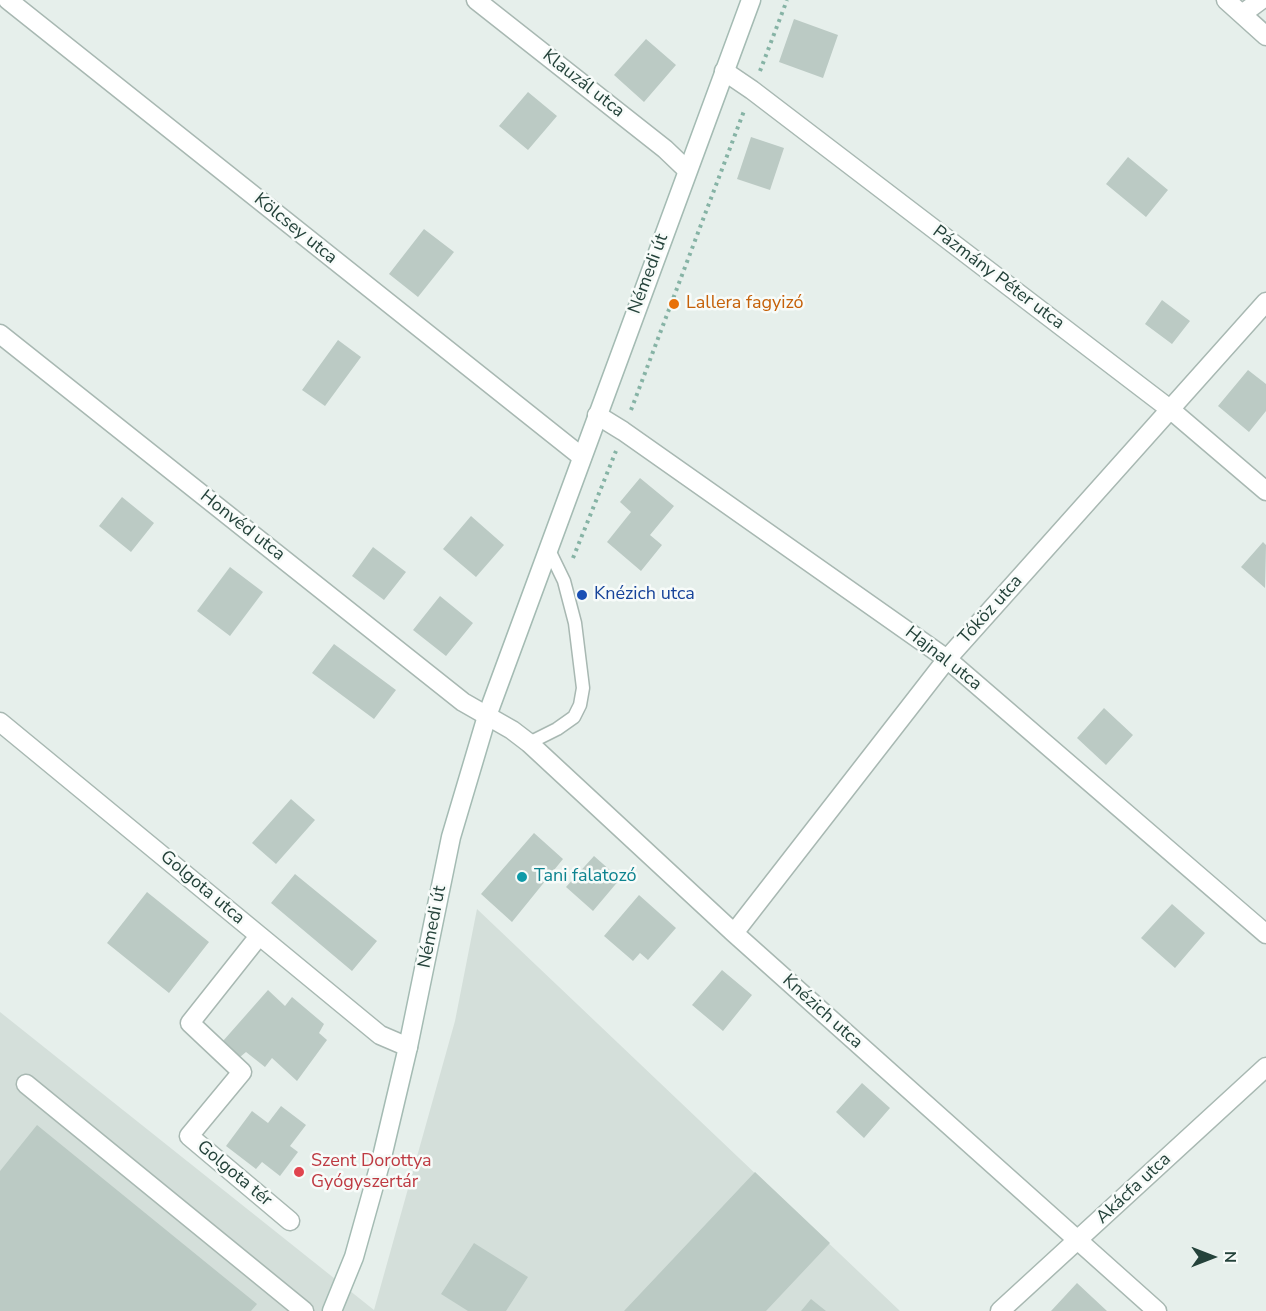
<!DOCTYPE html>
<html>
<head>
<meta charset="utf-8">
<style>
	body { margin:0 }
	#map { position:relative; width:1266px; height:1311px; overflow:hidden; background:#e6efeb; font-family:"Nunito Sans",sans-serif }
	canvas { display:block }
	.north { position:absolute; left:1182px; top:1227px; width:60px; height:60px; -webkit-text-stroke:4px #f7fbf9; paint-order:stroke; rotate:90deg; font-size:16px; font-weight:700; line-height:24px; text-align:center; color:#24423a }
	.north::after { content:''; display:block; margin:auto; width:21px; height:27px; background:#24423a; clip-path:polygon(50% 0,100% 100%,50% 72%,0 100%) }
</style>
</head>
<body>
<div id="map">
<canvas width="1266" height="1311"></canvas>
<div class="north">N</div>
</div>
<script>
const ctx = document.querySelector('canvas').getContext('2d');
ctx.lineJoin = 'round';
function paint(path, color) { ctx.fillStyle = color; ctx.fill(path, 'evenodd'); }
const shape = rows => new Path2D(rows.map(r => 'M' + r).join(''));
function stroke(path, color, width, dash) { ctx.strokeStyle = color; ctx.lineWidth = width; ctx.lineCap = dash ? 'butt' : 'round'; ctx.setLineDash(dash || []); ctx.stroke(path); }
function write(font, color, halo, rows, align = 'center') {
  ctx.font = font + ' "Nunito Sans",sans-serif'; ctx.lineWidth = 5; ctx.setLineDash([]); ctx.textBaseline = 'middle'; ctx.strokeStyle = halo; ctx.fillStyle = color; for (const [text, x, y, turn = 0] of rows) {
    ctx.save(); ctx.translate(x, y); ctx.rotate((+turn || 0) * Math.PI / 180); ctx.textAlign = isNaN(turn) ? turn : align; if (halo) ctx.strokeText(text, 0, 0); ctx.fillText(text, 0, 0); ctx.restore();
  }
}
paint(shape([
	[477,909,900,1311,0,1311,0,1012,374,1310,455,1021]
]), '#d4dfda');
paint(shape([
	[794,19,838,35,823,78,779,62],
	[646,39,676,65,644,102,614,75],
	[528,92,557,116,528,150,499,126],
	[751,137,784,148,770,190,737,179],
	[1128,157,1168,190,1146,217,1106,184],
	[424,229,454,252,418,297,389,274],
	[1162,300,1190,321,1172,344,1145,324],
	[338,340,361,357,325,406,302,390],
	[1248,370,1266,384,1266,411,1249,432,1218,406],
	[640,478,674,506,650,535,662,545,641,571,607,542,631,512,620,502],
	[122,497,154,523,131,552,99,526],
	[471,516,504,545,476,577,443,549],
	[1263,542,1266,545,1265,588,1241,567],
	[373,547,406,572,384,600,352,576],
	[230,567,263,592,230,636,197,611],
	[440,596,473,623,446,656,413,630],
	[334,644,396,690,374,719,312,673],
	[1104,708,1133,735,1106,765,1077,738],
	[291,799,315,820,276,864,252,843],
	[534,833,563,859,512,922,481,894],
	[594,856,620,879,593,911,566,887],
	[295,874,377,941,352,971,271,903],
	[147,892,209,942,169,993,107,943],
	[639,895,676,928,648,960,640,953,633,961,604,936],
	[1172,904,1205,933,1175,968,1141,938],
	[722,970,752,995,723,1031,692,1005],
	[268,990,285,1006,292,997,324,1024,319,1033,327,1040,297,1081,272,1058,265,1067,246,1052,240,1057,223,1041],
	[862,1083,890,1108,864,1138,836,1112],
	[281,1106,306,1125,290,1146,298,1152,280,1176,262,1162,256,1169,226,1146,252,1111,268,1123],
	[37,1125,257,1304,251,1311,0,1311,0,1171],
	[755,1172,830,1243,766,1311,624,1311],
	[474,1243,528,1277,506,1311,468,1311,441,1294],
	[1077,1283,1107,1311,1051,1311],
	[811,1299,826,1311,801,1311]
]), '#bbcac4');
const lane = shape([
	[529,743,557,729,574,717,580,705,583,688,575,623,564,581,548,548]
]);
const street = shape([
	[8,0,582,457],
	[476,0,665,149,687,170],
	[1226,0,1266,36],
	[1242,14,1261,0],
	[724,71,752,90,1171,410,1266,491],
	[0,334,463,702,512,730,529,743,734,933,1157,1311],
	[597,415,623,431,947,659,1266,934],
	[0,722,380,1035,408,1047],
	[734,933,947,659,1266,302],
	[259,936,190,1023,242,1072,189,1136,290,1221],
	[26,1084,304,1311],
	[1000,1311,1266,1067]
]);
const secondary = shape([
	[332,1311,354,1257,382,1157,408,1047,451,837,487,716,751,0]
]);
stroke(lane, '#a8b8b2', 15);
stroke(street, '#a8b8b2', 21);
stroke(secondary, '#a4bbb3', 21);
stroke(shape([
	[760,71,787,0],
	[631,410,744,111],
	[573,558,616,451]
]), '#86b3a5', 4, [3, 4.5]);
stroke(lane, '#fff', 12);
stroke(street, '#fff', 18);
stroke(secondary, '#fff', 18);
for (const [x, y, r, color] of [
	[674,304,6,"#e8710a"],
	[582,595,6,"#1a4fb4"],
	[522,877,6,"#0f9aa8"],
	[299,1172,6,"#e0444e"]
]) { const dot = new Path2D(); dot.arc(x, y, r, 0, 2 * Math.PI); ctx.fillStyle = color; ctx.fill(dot); stroke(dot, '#f7fbf9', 2); }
write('18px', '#24423a', '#f7fbf9', [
	["Klauzál utca",583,84,38],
	["Kölcsey utca",295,229,39],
	["Némedi út",649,274,-70],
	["Pázmány Péter utca",998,278,37],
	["Honvéd utca",242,526,38],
	["Tóköz utca",991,610,-48],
	["Hajnal utca",943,659,38],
	["Golgota utca",202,888,40],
	["Némedi út",433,927,-79],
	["Knézich utca",822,1012,42],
	["Golgota tér",234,1174,40],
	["Akácfa utca",1134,1189,-43]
]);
write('18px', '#c56008', '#f7fbf9', [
	["Lallera fagyizó",686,304]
], 'left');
write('18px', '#164399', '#f7fbf9', [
	["Knézich utca",594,595]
], 'left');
write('18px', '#0d838f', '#f7fbf9', [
	["Tani falatozó",534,877]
], 'left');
write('18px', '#be3a42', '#f7fbf9', [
	["Szent Dorottya",311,1162],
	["Gyógyszertár",311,1183]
], 'left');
</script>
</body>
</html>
